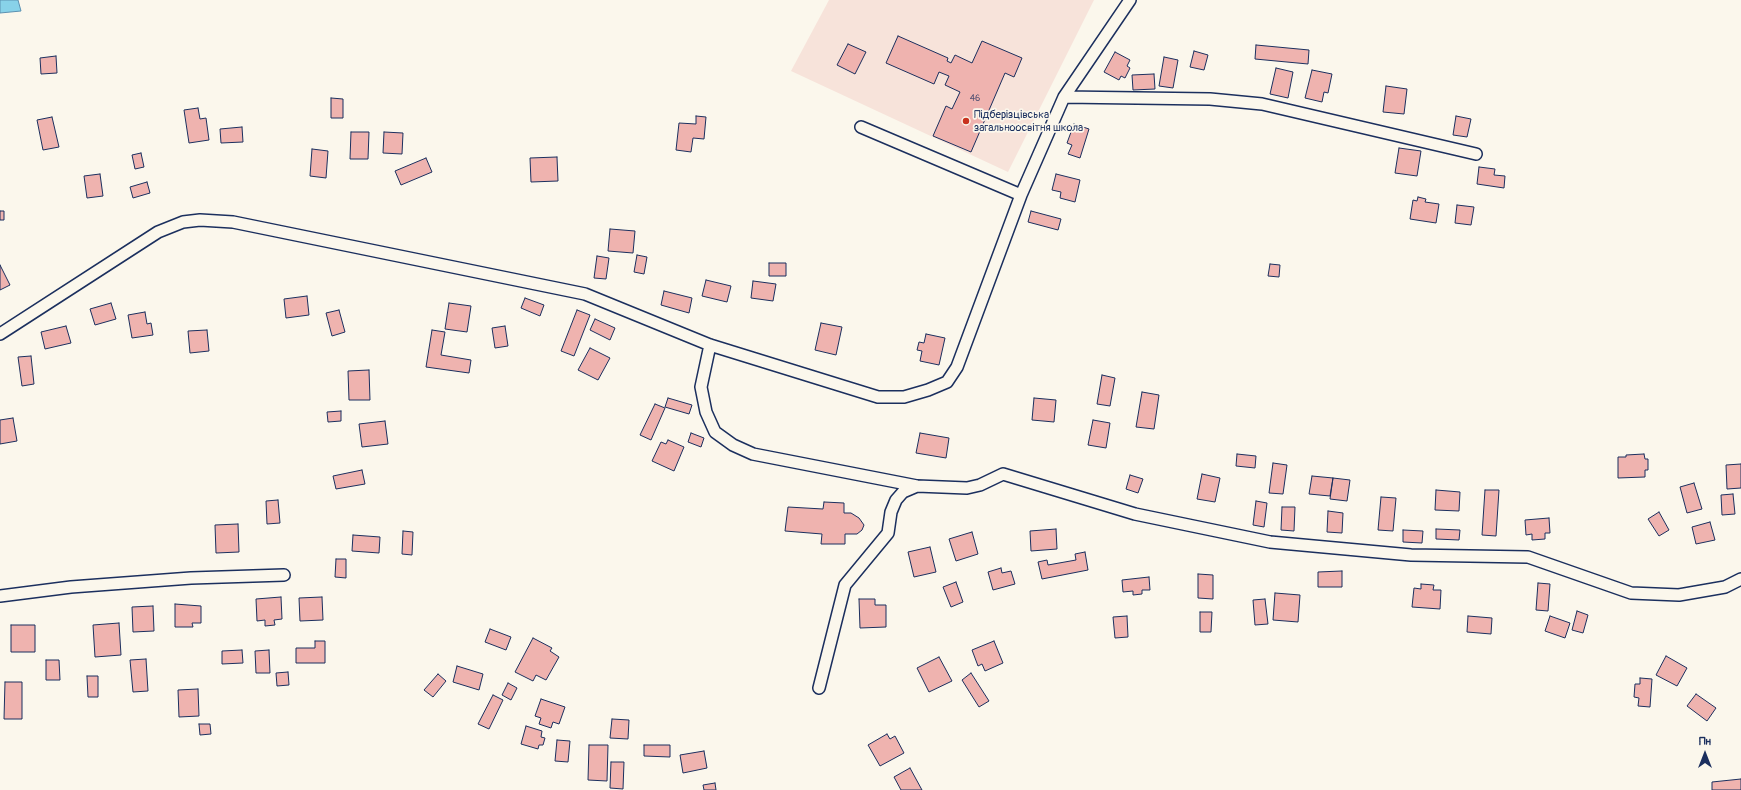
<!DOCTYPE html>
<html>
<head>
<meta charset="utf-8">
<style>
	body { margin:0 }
	#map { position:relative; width:1741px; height:790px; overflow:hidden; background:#fbf7ec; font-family:Pangolin,sans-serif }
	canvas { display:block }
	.north { position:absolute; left:1685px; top:734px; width:40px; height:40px; -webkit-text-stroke:3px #fbf7ec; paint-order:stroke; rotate:0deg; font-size:11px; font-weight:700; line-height:16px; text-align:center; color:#1b2f5e }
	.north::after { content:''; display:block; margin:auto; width:14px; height:18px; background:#1b2f5e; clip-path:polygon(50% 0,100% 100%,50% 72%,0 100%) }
</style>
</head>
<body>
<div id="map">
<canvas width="1741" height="790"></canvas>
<div class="north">Пн</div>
</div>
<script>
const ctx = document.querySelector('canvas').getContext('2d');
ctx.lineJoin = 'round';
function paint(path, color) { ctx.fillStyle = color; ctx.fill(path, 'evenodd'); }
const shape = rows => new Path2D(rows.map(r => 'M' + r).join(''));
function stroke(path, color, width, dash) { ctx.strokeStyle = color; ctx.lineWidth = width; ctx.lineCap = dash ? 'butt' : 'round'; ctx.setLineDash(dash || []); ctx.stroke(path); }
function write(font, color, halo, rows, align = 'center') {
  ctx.font = font + ' Pangolin,sans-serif'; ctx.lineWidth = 3.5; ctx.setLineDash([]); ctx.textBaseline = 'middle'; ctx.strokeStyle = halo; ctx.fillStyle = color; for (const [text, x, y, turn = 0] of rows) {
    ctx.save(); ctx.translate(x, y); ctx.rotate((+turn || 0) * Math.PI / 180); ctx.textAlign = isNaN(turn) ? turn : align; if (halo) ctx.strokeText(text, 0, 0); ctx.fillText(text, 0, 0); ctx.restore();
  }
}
paint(shape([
	[829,0,1094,0,1008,172,791,71]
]), '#f7e3da');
const water = shape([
	[0,0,18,0,21,11,0,13,0,0]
]);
paint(water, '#88d2e9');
stroke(water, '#5c91b1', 1);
const building = shape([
	[898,36,948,58,947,61,951,63,955,55,972,63,982,41,1022,58,1014,77,1005,73,971,152,933,136,946,106,952,109,960,92,945,85,949,76,939,72,934,84,886,63,898,36],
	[848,44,866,52,855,74,837,65,848,44],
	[1256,45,1309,50,1308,64,1255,59,1256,45],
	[1194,51,1208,55,1204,70,1190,67,1194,51],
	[1115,52,1130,60,1127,66,1130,68,1125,78,1121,76,1119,80,1104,72,1115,52],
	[56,56,57,73,41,74,40,58,56,56],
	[1164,57,1178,60,1173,88,1159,86,1164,57],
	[1276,68,1293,72,1288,98,1270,94,1276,68],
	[1312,70,1332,74,1328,93,1324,92,1322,102,1305,98,1312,70],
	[1154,74,1155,89,1133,90,1132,75,1154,74],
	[1386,86,1407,89,1404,114,1383,112,1386,86],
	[331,98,343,99,343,118,331,118,331,98],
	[198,108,200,119,206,118,209,140,189,143,184,110,198,108],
	[696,116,706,117,704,139,693,138,691,152,676,150,679,123,696,124,696,116],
	[1456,116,1471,119,1467,137,1453,135,1456,116],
	[52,117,59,147,43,150,37,120,52,117],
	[1074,124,1089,129,1080,158,1068,154,1072,145,1067,143,1074,124],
	[242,127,243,142,221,143,220,129,242,127],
	[351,132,369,132,368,159,350,159,351,132],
	[384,132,403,133,402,154,383,153,384,132],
	[1399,148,1421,151,1417,176,1395,173,1399,148],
	[312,149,328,151,326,178,310,176,312,149],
	[141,153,144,167,135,169,132,155,141,153],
	[557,157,558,181,531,182,530,158,557,157],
	[426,158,432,172,401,185,395,171,426,158],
	[1479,167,1495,169,1494,175,1505,176,1504,188,1477,184,1479,167],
	[100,174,103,196,87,198,84,176,100,174],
	[1056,174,1080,180,1075,202,1060,198,1061,192,1052,190,1056,174],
	[147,182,150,193,133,198,130,187,147,182],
	[1418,197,1426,199,1425,202,1439,204,1436,223,1410,219,1413,200,1417,201,1418,197],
	[1457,205,1474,207,1471,225,1455,223,1457,205],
	[0,211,4,211,4,220,0,220,0,211],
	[1031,211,1061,219,1058,230,1028,222,1031,211],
	[610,229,635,231,633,253,608,251,610,229],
	[637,255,647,257,644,274,634,272,637,255],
	[597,256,609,258,606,279,594,278,597,256],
	[769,263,786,263,786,276,769,276,769,263],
	[1270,264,1280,265,1279,277,1268,276,1270,264],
	[0,265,10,285,0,290,0,265],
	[706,280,731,286,727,302,702,296,706,280],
	[753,281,776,284,773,301,751,298,753,281],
	[664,291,692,298,689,313,661,305,664,291],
	[307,296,309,315,286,318,284,299,307,296],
	[525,298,544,305,540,316,521,308,525,298],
	[111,303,116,319,95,325,90,309,111,303],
	[449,303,471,306,467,332,445,329,449,303],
	[339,310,345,332,332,336,326,313,339,310],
	[577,310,590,315,574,356,561,351,577,310],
	[145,312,147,324,151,323,153,335,132,338,128,315,145,312],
	[595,319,615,328,610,340,590,330,595,319],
	[821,323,842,327,836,355,815,350,821,323],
	[66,326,71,343,45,349,41,332,66,326],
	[505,326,508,346,495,348,492,328,505,326],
	[207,330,209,351,190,353,188,331,207,330],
	[432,330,445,332,441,355,471,360,469,373,426,367,432,330],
	[926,334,945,338,939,365,920,361,922,351,917,350,919,342,924,343,926,334],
	[590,348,610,358,598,380,578,370,590,348],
	[31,356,34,384,22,386,18,357,31,356],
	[369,370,370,400,349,400,348,371,369,370],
	[1102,375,1115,378,1110,406,1097,404,1102,375],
	[1142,392,1159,395,1154,429,1136,427,1142,392],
	[668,398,692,405,689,414,665,407,668,398],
	[1034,398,1056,400,1054,422,1032,420,1034,398],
	[655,404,665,408,651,440,640,435,655,404],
	[341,411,341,421,328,422,327,412,341,411],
	[13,418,17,441,0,444,0,420,13,418],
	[1093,420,1110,423,1106,448,1088,445,1093,420],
	[385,421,388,444,362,447,359,424,385,421],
	[691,433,704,438,701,447,688,442,691,433],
	[920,433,949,438,946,458,916,453,920,433],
	[668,440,684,447,674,471,652,461,661,442,666,444,668,440],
	[1237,454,1256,456,1255,468,1236,466,1237,454],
	[1644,454,1645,459,1648,459,1648,470,1645,470,1645,477,1618,478,1618,457,1626,457,1626,455,1644,454],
	[1273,463,1287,465,1283,494,1269,493,1273,463],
	[1741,464,1741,488,1727,489,1726,465,1741,464],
	[362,470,365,484,336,489,333,476,362,470],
	[1202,474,1220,478,1215,502,1197,499,1202,474],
	[1130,475,1143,479,1138,493,1126,489,1130,475],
	[1312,476,1333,478,1330,496,1309,494,1312,476],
	[1333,478,1350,480,1347,501,1330,499,1333,478],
	[1694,483,1702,509,1687,513,1680,487,1694,483],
	[1436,490,1460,492,1459,511,1435,510,1436,490],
	[1485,490,1499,490,1496,536,1482,535,1485,490],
	[1733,494,1735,514,1722,515,1721,495,1733,494],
	[1381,497,1396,498,1393,531,1378,530,1381,497],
	[278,500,280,523,267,524,266,501,278,500],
	[1256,501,1267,503,1264,527,1253,525,1256,501],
	[824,502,844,503,844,513,851,513,859,518,864,525,862,530,857,534,845,534,845,544,821,544,822,534,785,531,788,507,823,509,824,502],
	[1282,507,1295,507,1294,531,1281,530,1282,507],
	[1328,511,1343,513,1342,533,1327,532,1328,511],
	[1659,512,1669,530,1659,536,1648,519,1659,512],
	[1549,518,1550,533,1545,533,1545,539,1532,540,1532,534,1526,535,1525,520,1549,518],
	[1710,522,1715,540,1696,544,1692,527,1710,522],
	[238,524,239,552,216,553,215,525,238,524],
	[1056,529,1057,549,1031,551,1030,531,1056,529],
	[1436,529,1460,530,1459,540,1436,539,1436,529],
	[1403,530,1423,531,1422,543,1403,542,1403,530],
	[403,531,413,532,412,555,402,554,403,531],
	[972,532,978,554,956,561,949,539,972,532],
	[353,535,380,537,379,553,352,551,353,535],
	[930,547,936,572,914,577,908,552,930,547],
	[1085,552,1088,570,1042,579,1038,562,1047,560,1048,565,1076,560,1075,554,1085,552],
	[336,559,346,559,346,578,335,577,336,559],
	[1001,568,1002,573,1011,571,1015,584,993,590,988,572,1001,568],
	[1342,571,1342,587,1318,587,1318,572,1342,571],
	[1198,574,1213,575,1213,599,1198,598,1198,574],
	[1149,577,1150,590,1142,590,1142,594,1133,595,1133,591,1123,592,1122,580,1149,577],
	[956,582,963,602,951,607,943,587,956,582],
	[1538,583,1550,584,1548,611,1536,610,1538,583],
	[1421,584,1434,585,1433,590,1441,590,1440,609,1412,607,1414,588,1421,589,1421,584],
	[1275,593,1300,595,1298,622,1273,620,1275,593],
	[281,597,282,619,274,620,275,625,265,626,265,620,257,621,256,599,281,597],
	[322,597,323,620,300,621,299,598,322,597],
	[859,599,875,599,875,605,886,605,886,627,860,628,859,599],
	[1265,599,1268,624,1255,625,1253,600,1265,599],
	[175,604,201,606,201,623,192,623,193,627,175,627,175,604],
	[153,606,154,631,133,632,132,607,153,606],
	[1577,611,1588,615,1583,633,1572,630,1577,611],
	[1200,612,1212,612,1211,632,1200,632,1200,612],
	[1127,616,1128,637,1115,638,1113,617,1127,616],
	[1468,616,1492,618,1491,634,1467,632,1468,616],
	[1550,616,1570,623,1565,638,1545,631,1550,616],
	[119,623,121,655,95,657,93,625,119,623],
	[11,625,35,625,35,652,11,652,11,625],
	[490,629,511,637,506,650,485,642,490,629],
	[533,638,552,648,550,651,559,657,546,680,536,675,533,681,515,672,533,638],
	[315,641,325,641,325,663,296,663,296,648,315,648,315,641],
	[994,641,1003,663,985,671,982,664,978,666,972,650,994,641],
	[242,650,243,663,222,664,222,651,242,650],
	[269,650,270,673,256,673,255,651,269,650],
	[1666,656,1687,668,1677,686,1656,675,1666,656],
	[939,657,952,681,929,692,917,668,939,657],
	[146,659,148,691,133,692,130,660,146,659],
	[46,660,59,660,60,680,46,680,46,660],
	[457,666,483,674,479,690,453,682,457,666],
	[288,672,289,685,277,686,276,673,288,672],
	[971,673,989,701,979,707,962,680,971,673],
	[438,674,446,681,433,697,424,690,438,674],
	[87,676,98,676,98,697,88,697,87,676],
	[1640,678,1652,679,1650,707,1638,706,1639,698,1634,697,1635,684,1640,684,1640,678],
	[5,682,22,682,22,719,4,719,5,682],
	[508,683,517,688,511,700,502,695,508,683],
	[198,689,199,716,179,717,178,690,198,689],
	[1696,694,1716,708,1707,721,1687,706,1696,694],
	[493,695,503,700,489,729,478,724,493,695],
	[541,699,565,707,559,724,553,722,551,728,539,724,541,718,535,716,541,699],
	[612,719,629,720,628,739,610,738,612,719],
	[199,724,210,724,211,734,200,735,199,724],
	[526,726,542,731,541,737,545,738,543,745,539,745,538,749,521,744,526,726],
	[887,734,890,739,895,736,904,753,880,766,868,745,887,734],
	[557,740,570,741,568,762,555,761,557,740],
	[589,745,608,745,607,781,588,780,589,745],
	[644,745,670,745,670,757,644,756,644,745],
	[704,751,707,768,683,773,680,755,704,751],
	[611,762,624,762,623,789,610,788,611,762],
	[910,768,922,790,901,790,894,777,910,768],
	[1741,779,1741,790,1712,790,1712,782,1741,779],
	[715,783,716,790,704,790,703,785,715,783]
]);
paint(building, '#efb3af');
stroke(building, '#1b2f5e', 1);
const minor = shape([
	[1064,97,1210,99,1262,104,1476,154],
	[861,127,1021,195],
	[0,334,158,232,183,222,200,220,233,222,585,294,710,345,878,397,904,397,928,390,947,382,957,367,1021,195,1064,97,1130,0],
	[710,345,701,387,706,412,715,432,733,445,753,454,917,486,967,488,980,485,1003,474,1135,514,1270,542,1411,555,1528,557,1631,593,1679,595,1725,587,1741,579],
	[0,596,71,587,191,578,284,575],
	[819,688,845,585,888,533,891,512,896,500,903,492,917,486]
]);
stroke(minor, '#1b2f5e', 14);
stroke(minor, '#fbf7ec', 11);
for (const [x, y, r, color] of [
	[966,121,4,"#c8321e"]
]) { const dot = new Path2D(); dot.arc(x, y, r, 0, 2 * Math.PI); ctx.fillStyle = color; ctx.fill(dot); stroke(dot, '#fbf7ec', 1.5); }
write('9px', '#505072', null, [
	["46",975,99]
]);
write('11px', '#1b2f5e', '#fbf7ec', [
	["Підберізцівська",974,115],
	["загальноосвітня школа",974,128]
], 'left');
</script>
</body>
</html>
